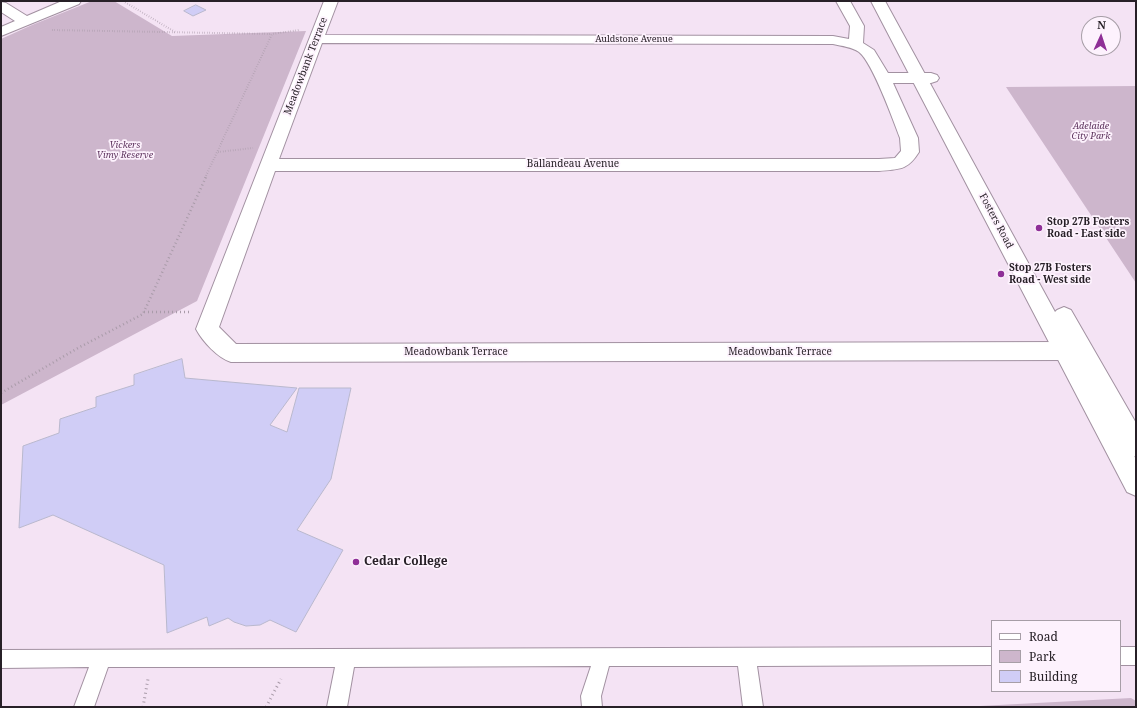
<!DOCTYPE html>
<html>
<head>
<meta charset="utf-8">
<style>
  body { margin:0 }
  #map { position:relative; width:1137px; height:708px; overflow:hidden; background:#f4e3f4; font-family:"Noto Serif",serif }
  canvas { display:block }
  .frame { position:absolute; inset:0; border:2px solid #272027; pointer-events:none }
  .legend { position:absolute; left:991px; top:620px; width:130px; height:72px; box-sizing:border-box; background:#fdf2fd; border:1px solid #a79ea7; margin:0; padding:5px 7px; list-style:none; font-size:12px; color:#272027 }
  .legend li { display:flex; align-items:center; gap:8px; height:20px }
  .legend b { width:20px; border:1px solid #a79ea7 }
  .north { position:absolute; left:1081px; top:16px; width:40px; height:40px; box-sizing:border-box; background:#fdf2fd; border:1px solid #a79ea7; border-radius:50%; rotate:3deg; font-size:11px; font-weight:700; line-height:16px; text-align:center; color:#272027 }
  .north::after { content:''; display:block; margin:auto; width:14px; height:18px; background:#8f2f97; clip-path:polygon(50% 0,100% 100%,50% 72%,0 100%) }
</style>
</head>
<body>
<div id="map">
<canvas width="1137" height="708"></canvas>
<div class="frame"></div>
<ul class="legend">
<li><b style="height:5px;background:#fff"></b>Road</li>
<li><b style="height:11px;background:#cdb6cc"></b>Park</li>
<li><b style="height:11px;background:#d0cdf6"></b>Building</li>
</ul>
<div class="north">N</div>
</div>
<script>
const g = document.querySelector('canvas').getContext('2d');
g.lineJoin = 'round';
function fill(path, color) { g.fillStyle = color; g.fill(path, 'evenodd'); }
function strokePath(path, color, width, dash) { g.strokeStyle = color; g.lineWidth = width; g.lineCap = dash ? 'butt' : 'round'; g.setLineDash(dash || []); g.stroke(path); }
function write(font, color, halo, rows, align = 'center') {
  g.font = font + ' "Noto Serif",serif'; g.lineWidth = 3.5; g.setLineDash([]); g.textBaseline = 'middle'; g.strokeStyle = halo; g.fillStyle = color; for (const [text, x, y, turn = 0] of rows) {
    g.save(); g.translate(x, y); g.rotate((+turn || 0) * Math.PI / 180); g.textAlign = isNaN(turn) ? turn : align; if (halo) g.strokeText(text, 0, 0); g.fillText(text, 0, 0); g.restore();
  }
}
fill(new Path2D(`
  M92,1h22l58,35 134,-5 -109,270 -196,104v-366l31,-14z
  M1136,86v197l-130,-196z
  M1131,698l5,3v6h-175z`), '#cdb6cc');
const building = new Path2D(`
  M196,5l10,5 -13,6 -9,-5z
  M182,359l3,19 112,10 -27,37 17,7 12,-44h52l-20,91 -34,51 46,20 -47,82 -26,-12 -10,5 -14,1 -12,-4 -6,-4 -19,8 -2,-9 -40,16 -3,-68 -111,-50 -34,13 4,-82 36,-13 1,-14 36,-12v-10l38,-12v-10z`);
fill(building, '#d0cdf6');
strokePath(building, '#b9b8cd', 1);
const service = new Path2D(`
  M992,647v18l-235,1 6,41h-20l-5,-41h-129l-8,30 1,11h-20l-1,-11 10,-30 -237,1 -7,40h-20l8,-40h-227l-14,40h-20l15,-40 -88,1v-18z
  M1120,647h16v18h-16z`);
const minor = new Path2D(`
  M62,1h19l-2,3 -78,32v-9l14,-6 -14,-9v-10l5,1 21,13z
  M324,1h14l-13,34 508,1 16,3 1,-13 -14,-25h14l14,25 -1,17 11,7 14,23h43l6,2 2,3 -2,3 -6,2h-38l25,55 1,14c-12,19 -20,17 -40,19h-604l-56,156 17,17 830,-2 8,3 3,6 -3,6 -8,3 -835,2c-13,-4 -28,-20 -35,-33zM322,43l511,1c9,2 19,3 26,8 14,11 34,68 41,86l1,13 -6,7 -16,1h-600z`);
const secondary = new Path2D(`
  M871,1h14l170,311 2,-2 7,-3 7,3 65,113v34l-2,-1 2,3v37l-9,-4z`);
strokePath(service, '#a291a1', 2);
strokePath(minor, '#a291a1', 2);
strokePath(secondary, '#a291a1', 2);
strokePath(new Path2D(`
  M123,1l52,31
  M52,30l220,4
  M218,152l35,-4
  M205,178l67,-144 27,-4`), '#a99ba9', 2, [0.5, 2]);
strokePath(new Path2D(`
  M144,312h45
  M1,393l77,-45 65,-34 63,-137`), '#a99ba9', 2.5, [1, 3]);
strokePath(new Path2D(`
  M143,707l5,-28
  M266,707l15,-28`), '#a99ba9', 3, [1, 3.5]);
fill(service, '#fff');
fill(minor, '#fff');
fill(secondary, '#fff');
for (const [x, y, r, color] of [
  [1039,228,4,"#8f2f97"],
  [1001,274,4,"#8f2f97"],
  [356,562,4,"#8f2f97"]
]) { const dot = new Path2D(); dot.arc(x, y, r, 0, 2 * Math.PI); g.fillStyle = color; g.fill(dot); strokePath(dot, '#fdf2fd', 1.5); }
write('9px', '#272027', '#fdf2fd', [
  ["Auldstone Avenue",634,39]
]);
write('italic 9px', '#5e345e', '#fdf2fd', [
  ["Adelaide",1091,126],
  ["City Park",1091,136],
  ["Vickers",125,145],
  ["Vimy Reserve",125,155]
]);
write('10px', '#272027', '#fdf2fd', [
  ["Meadowbank Terrace",306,66,-69],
  ["Ballandeau Avenue",573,164],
  ["Fosters Road",996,221,62],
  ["Meadowbank Terrace",456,352],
  ["Meadowbank Terrace",780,352]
]);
write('bold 10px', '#272027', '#fdf2fd', [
  ["Stop 27B Fosters",1047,222],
  ["Road - East side",1047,234],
  ["Stop 27B Fosters",1009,268],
  ["Road - West side",1009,280]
], 'left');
write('bold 12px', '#272027', '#fdf2fd', [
  ["Cedar College",364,562]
], 'left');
</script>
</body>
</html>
